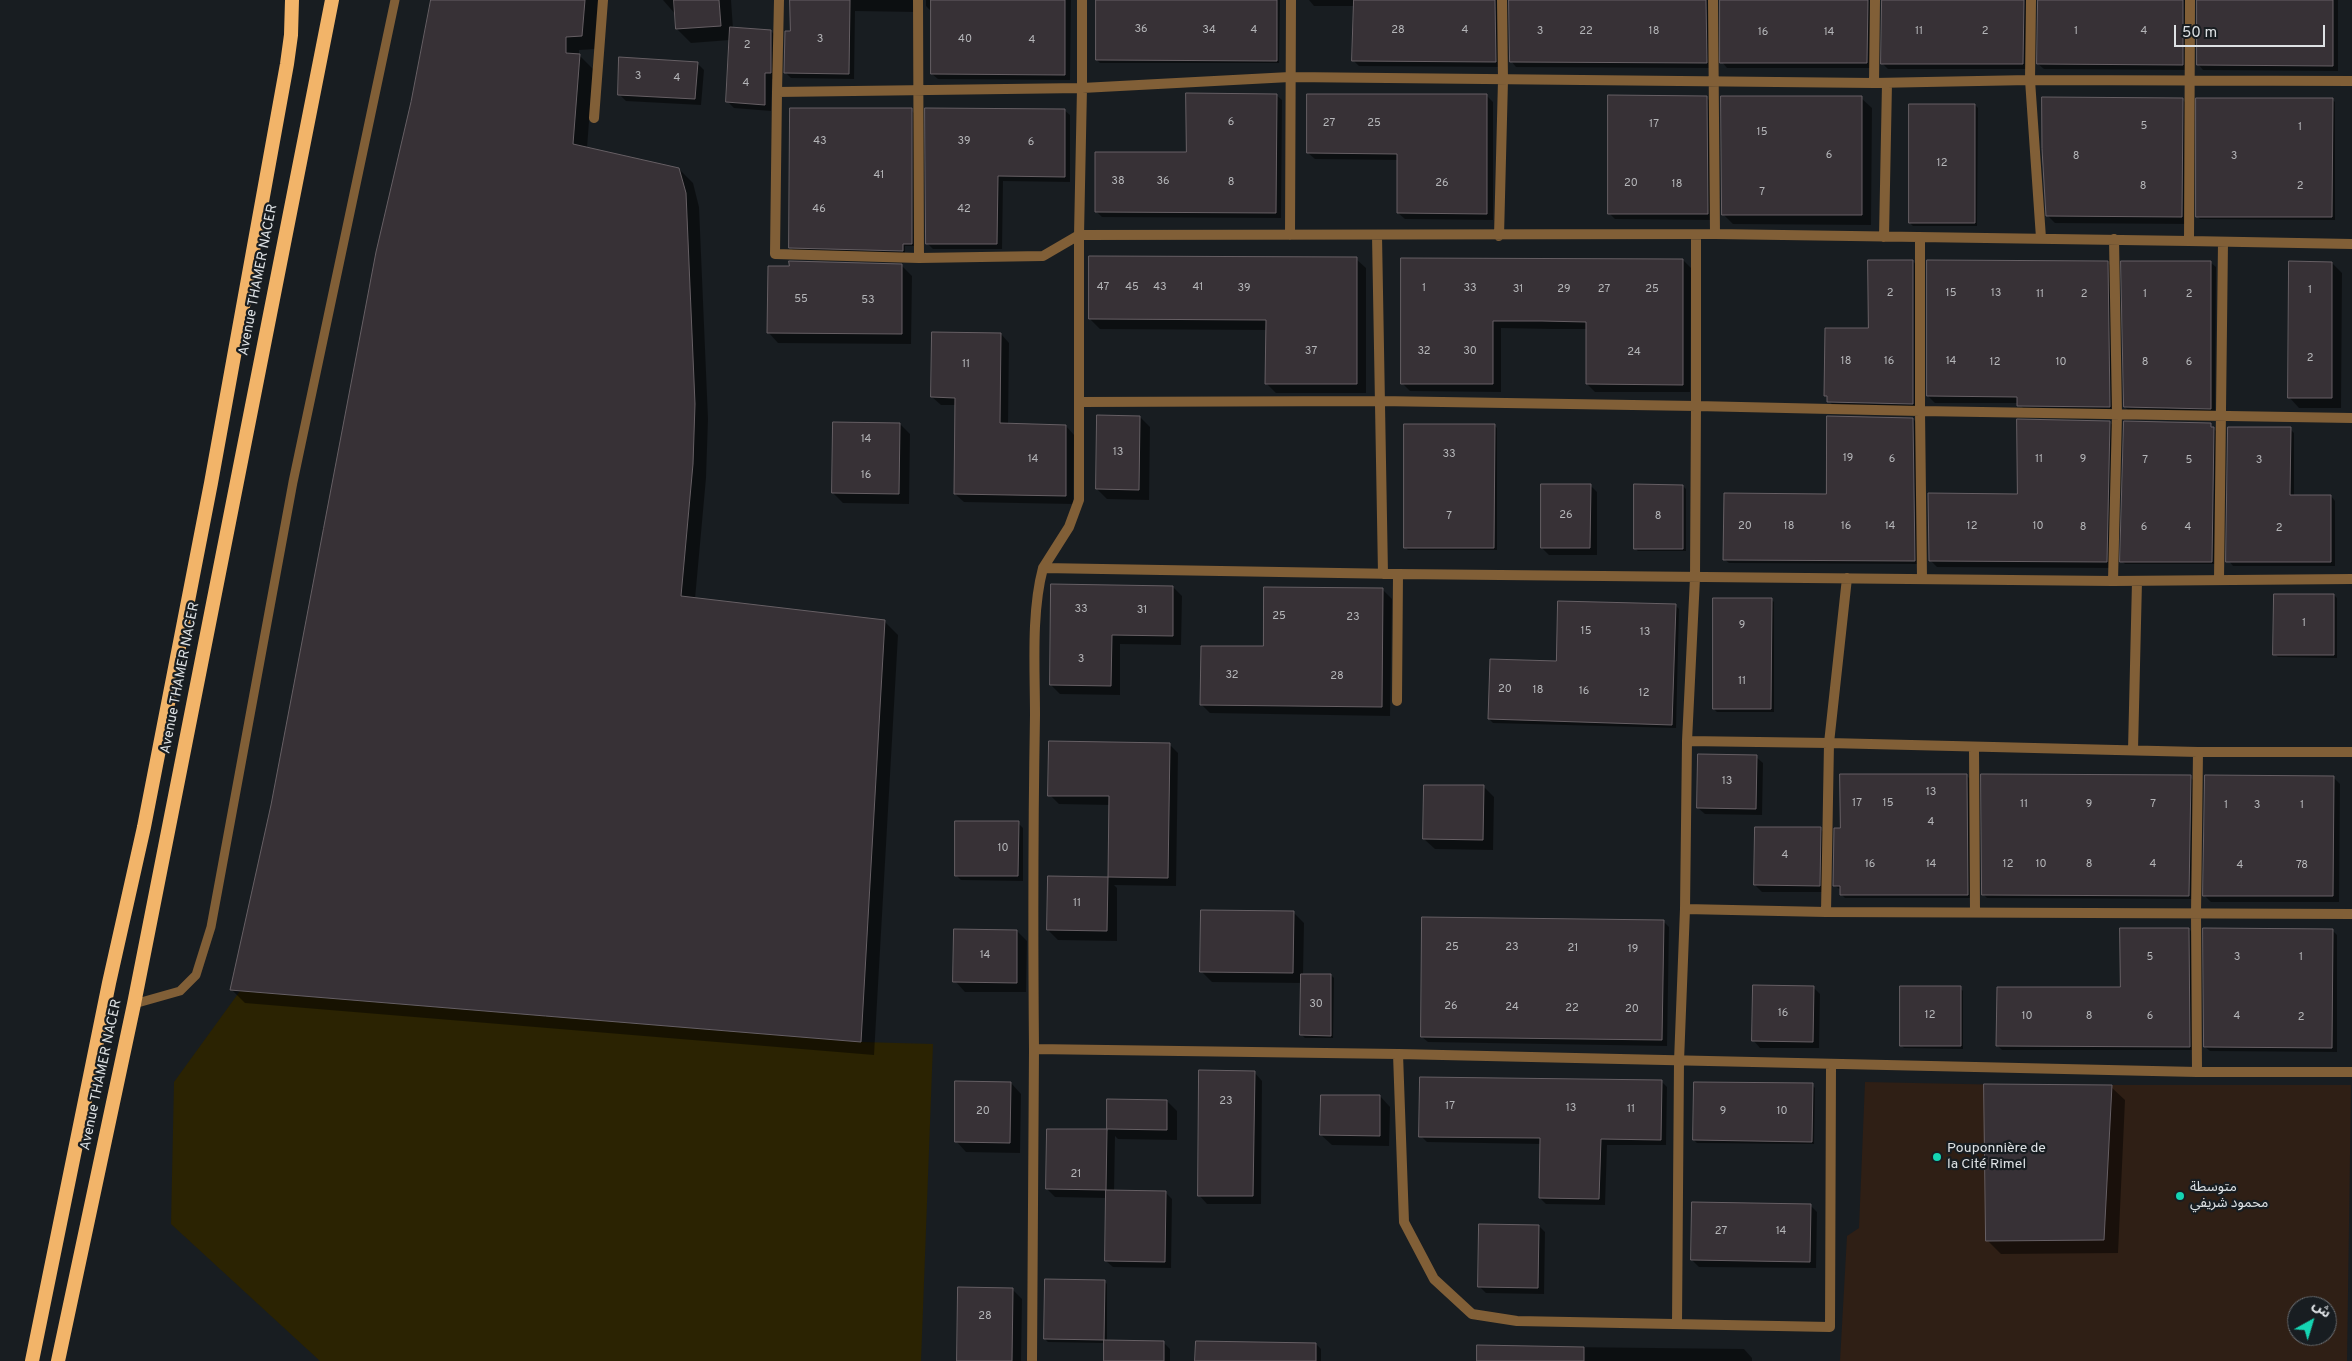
<!DOCTYPE html>
<html>
<head>
<meta charset="utf-8">
<style>
  body { margin:0 }
  #map { position:relative; width:2352px; height:1361px; overflow:hidden; background:#181d21; font-family:Overpass,"Noto Sans Arabic",sans-serif }
  canvas { display:block }
  .north { position:absolute; left:2287px; top:1296px; width:50px; height:50px; box-sizing:border-box; background:#181d21; border:1px solid #676b6f; border-radius:50%; rotate:39deg; font-size:14px; font-weight:700; line-height:20px; text-align:center; color:#dde1e4 }
  .north::after { content:''; display:block; margin:auto; width:18px; height:22px; background:#15d5b3; clip-path:polygon(50% 0,100% 100%,50% 72%,0 100%) }
  .scale { position:absolute; left:2174px; top:25px; width:151px; height:22px; box-sizing:border-box; border:2px solid #dde1e4; border-top:0; padding-left:6px; font-size:15px; line-height:18px; white-space:nowrap; color:#dde1e4; -webkit-text-stroke:4px #181d21; paint-order:stroke }
</style>
</head>
<body>
<div id="map">
<canvas width="2352" height="1361"></canvas>
<div class="north">ش</div>
<div class="scale">50 m</div>
</div>
<script>
const g = document.querySelector('canvas').getContext('2d');
g.lineJoin = 'round';
function fill(path, color) { g.fillStyle = color; g.fill(path, 'evenodd'); }
function strokePath(path, color, width, dash) { g.strokeStyle = color; g.lineWidth = width; g.lineCap = dash ? 'butt' : 'round'; g.setLineDash(dash || []); g.stroke(path); }
function write(font, color, halo, rows, align = 'center') {
  g.font = font + ' Overpass,"Noto Sans Arabic",sans-serif'; g.lineWidth = 4.5; g.setLineDash([]); g.textBaseline = 'middle'; g.strokeStyle = halo; g.fillStyle = color; for (const [text, x, y, turn = 0] of rows) {
    g.save(); g.translate(x, y); g.rotate((+turn || 0) * Math.PI / 180); g.textAlign = isNaN(turn) ? turn : align; if (halo) g.strokeText(text, 0, 0); g.fillText(text, 0, 0); g.restore();
  }
}
fill(new Path2D(`
  M1865,1082l149,3h337l-4,276h-507l7,-125 12,-8zM2297,1306h30v30h-30z`), '#2f1f15');
fill(new Path2D(`
  M240,991l621,51 72,2 -12,317h-601l-149,-137 3,-142z`), '#2b2302');
fill(new Path2D(`
  M433,0h166l-4,49 -16,1v5l14,14 -6,79 92,21 14,14 6,24 9,212 -2,59 -11,121 189,22 14,14 -24,420 -629,-52 -14,-14 42,-184z
  M663,0h68l2,29 38,2 7,7 -1,41h-5l-1,32 -37,-3 -6,-6 2,-62 -39,3 -14,-14 -1,-14z
  M792,0h128l-4,12 -61,-1 -1,68 -63,-1 -5,-5 6,-41z
  M926,0h145l-1,80 -132,-1 -6,-5v-62l-6,-6z
  M1097,0h183l-1,63h-179l-3,-3z
  M1309,0h194l-2,67 -142,-1 -5,-5 1,-55h-41z
  M1510,0h204l-2,68 -196,-1 -5,-6z
  M1721,0h156l-5,68h-145l-5,-6z
  M1883,0h150l-5,69h-140l-6,-6z
  M2039,0h152l-3,70 -144,-1 -6,-5z
  M2198,0h140v71l-135,-1 -5,-6z
  M697,63l7,7 -3,35 -75,-4 -7,-7z
  M1276,95l6,5 -1,118 -179,-1 -6,-6z
  M1487,96l6,6v118l-88,-1 -7,-6v-53l-83,-1 -7,-6z
  M1706,97l6,6 1,117 -98,-1 -6,-6z
  M1861,98l11,10 -1,117 -138,-1 -10,-10z
  M2182,99l8,8 -1,117 -134,-1 -7,-7z
  M2332,99l3,3v118l-135,-1 -3,-3z
  M1975,105l3,3 -1,118h-64l-3,-3z
  M911,110l3,3 1,133h-10v7l-112,-3 -3,-3z
  M1064,110l6,5v67l-67,-1 -1,68h-69l-6,-6z
  M1356,259l10,9v125h-90l-10,-10 1,-53 -167,-1 -10,-10z
  M1403,259l280,1 8,8 -1,124h-95l-8,-8v-55h-36l-50,-1v64l-91,-1 -8,-8z
  M1913,261l5,6v142l-84,-2 -9,-12z
  M2107,262l7,7 3,145 -91,-2 -7,-9h-84l-7,-7z
  M2211,263l5,4 -1,146 -85,-1 -5,-5z
  M2332,263l10,10 -1,135h-42l-10,-11z
  M902,266l10,10 -1,68 -133,-1 -10,-11z
  M1001,334l8,9 -1,82 58,1 8,9 -1,69 -109,-2 -9,-8 2,-89h-16l-9,-8z
  M1140,417l10,10 -1,73 -42,-1 -10,-10z
  M1913,419l4,4 2,141 -190,-1 -5,-4 104,-64z
  M2109,422l8,7 -4,139 -176,-1 -7,-7 88,-65z
  M900,424l10,10 -1,70 -66,-1 -10,-10z
  M2210,424l6,7 -1,133h-90l-3,-3z
  M1494,425l3,3v122h-89l-3,-3z
  M2290,429l4,4v63h37l4,5v65h-102l-4,-5z
  M1590,485l7,7v63h-48l-7,-7z
  M1683,486l3,3v62h-48l-3,-3z
  M1052,585l121,2 9,9 -1,49 -61,-1v51l-60,-1 -9,-9z
  M1383,590l9,9 -2,117 -180,-3 -9,-9 63,-56z
  M2334,595l3,3v60l-59,-1 -3,-3z
  M1771,599l3,3v110h-57l-3,-3z
  M1675,605l4,4 -3,119 -183,-5 -4,-4 68,-57z
  M1169,744l9,9 -2,133 -62,-1 3,3v53l-59,-1 -10,-10 1,-53 60,1 1,-73 -51,-1 -9,-9z
  M1756,757l7,6 -1,52 -57,-1 -7,-6z
  M1967,776l4,4v118h-126l-4,-4v-4l-6,-4 6,-57z
  M2190,777l4,4 -1,118 -206,-1 -4,-4z
  M2333,777l7,7 -1,118h-128l-7,-7z
  M1484,787l10,10 -1,53 -58,-1 -11,-10z
  M1018,823l5,5v53l-62,-1 -5,-5z
  M1820,829l7,6 -1,57h-64l-7,-7z
  M1294,913l10,10 -1,52h28l3,3 -1,60h-28l-3,-3v-52l-90,-1 -10,-10z
  M1663,921l6,6 -2,119 -239,-4 -6,-5z
  M2189,929l4,4v117h-191l-4,-4 123,-57z
  M2332,930l5,5v117l-127,-1 -5,-4z
  M1017,931l10,10 -1,51h-61l-10,-11z
  M1813,987l7,7 -1,54h-59l-6,-7z
  M1960,988l3,3v58l-59,-1 -3,-3z
  M1254,1072l8,9 -1,123h-54l-8,-9z
  M1661,1081l6,6 -1,58h-59l-2,60 -59,-1 -6,-6 1,-54 -114,-2 -6,-6z
  M1011,1083l10,11 -1,59 -54,-1 -10,-11z
  M1812,1085l3,3 -1,56 -117,-1 -3,-3z
  M2111,1087l14,13 -7,153 -117,1 -14,-14z
  M1380,1096l10,11 -1,39 -57,-1 -11,-10z
  M1108,1100l59,1 10,10v29l-59,-1 -3,-3 -1,56h51l7,7 -1,69 -58,-1 -7,-6 1,-63 -52,-1 -8,-8 1,-59 60,1z
  M1810,1205l7,7 -1,56 -117,-1 -7,-7z
  M1539,1226l6,6 -1,62 -58,-1 -7,-7z
  M1104,1281l3,3v58h56l7,7v12h-65v-18l-57,-1 -3,-3z
  M1012,1289l10,10 -1,62h-63z
  M1316,1344l5,5v12h-124z
  M1478,1346l266,3 8,9v3h-274z`), '#0007');
const building = new Path2D(`
  M431,0h154l-3,36 -16,1v16l14,1 -7,90 106,24 7,25 9,211 -2,60 -12,132 204,24 -24,422 -631,-52 41,-185 105,-553 35,-150z
  M674,0h45l2,26 -45,3z
  M790,0h60l-1,74 -65,-1 1,-42h5z
  M931,0h134v75l-134,-1z
  M1096,0h181v61l-181,-1z
  M1354,0h141l1,62 -144,-1z
  M1509,0h197l1,63 -197,-1z
  M1720,0h148l-1,63h-147z
  M1882,0h142l-1,64h-142z
  M2038,0h145v65l-146,-1z
  M2197,0h136v66l-136,-1z
  M730,27l41,3v43h-6v32l-39,-3z
  M619,57l79,5 -3,37 -77,-4z
  M1186,93l91,1 -1,119 -181,-1v-60h91z
  M1307,94h180v120l-90,-1v-59l-90,-1z
  M1608,95l99,1 1,118h-100z
  M1721,96h141v119h-140z
  M2042,97l141,1 -1,119 -136,-1 -4,-67z
  M2196,98h137l-1,119h-136z
  M1909,104h66v119h-66z
  M790,108h122v136h-9v7l-114,-3z
  M925,108l140,1v68l-67,-1 -1,68h-71z
  M1089,256l268,1v127h-92l1,-64 -177,-1z
  M1401,258l282,1v126l-97,-1v-62l-44,-1h-49v63h-92z
  M1868,260h45v144l-86,-2v-6h-3l1,-68h43z
  M1927,260l181,1 2,146 -93,-1v-9l-90,-1z
  M789,261l113,3v70l-135,-1 1,-67h21z
  M2121,261h90v148l-87,-2z
  M2289,261l43,1v136h-44z
  M932,332l69,1 -1,90 66,2v71l-112,-2 1,-96 -24,-1z
  M1097,415l43,1 -1,74 -43,-1z
  M1827,416l86,2 2,143 -192,-1 1,-67 102,1z
  M2017,419l93,2 -3,141 -178,-1 -1,-68 89,1z
  M2124,421l87,2v4h3l-2,135h-92z
  M833,422l67,1 -1,71 -67,-1z
  M1404,424h91l-1,124h-90z
  M2228,427h63l-1,68h41v67h-105z
  M1541,484h50l-1,64h-49z
  M1634,484l49,1v64h-49z
  M1051,584l122,2v50l-61,-1 -1,51 -61,-1z
  M1264,587l119,1 -1,119 -182,-2 1,-59h62z
  M2274,594h60v61h-61z
  M1713,598h59l-1,111h-58z
  M1558,601l118,3 -4,121 -184,-6 2,-60 66,2z
  M1049,741l121,2 -2,135 -60,-1 1,-81h-61z
  M1698,754l59,1 -1,54 -59,-1z
  M1840,774h127l1,121h-128v-9h-7l1,-58h6z
  M1981,774l210,1 -2,121 -207,-1z
  M2205,775l129,1 -1,120h-130z
  M1424,785h60l-1,55 -60,-1z
  M955,821h64l-1,55h-63z
  M1755,827h66l-1,59 -66,-1z
  M1048,876l60,1 -1,54 -60,-1z
  M1201,910l93,1 -1,62 -93,-1z
  M1422,917l242,3 -2,120 -241,-3z
  M2120,928h69l1,119 -194,-1 1,-59h123z
  M2203,928l130,1 -1,119 -128,-1z
  M954,929l63,1v53l-64,-1z
  M1301,974h30v62l-31,-1z
  M1753,985l61,1 -1,56 -61,-1z
  M1900,986h61v60h-61z
  M1199,1070l56,1 -2,125h-55z
  M1420,1077l242,3 -1,60 -60,-1 -2,60 -60,-1 1,-60 -121,-1z
  M955,1081l56,1 -1,61 -55,-1z
  M1694,1082l119,1 -1,59 -119,-2z
  M1984,1084l128,1 -8,155 -118,1z
  M1321,1095h59v41l-60,-1z
  M1107,1099l60,1v30l-60,-1z
  M1047,1129h60l-1,61 -60,-1z
  M1106,1190l60,1 -1,71 -60,-1z
  M1692,1202l119,2 -1,58 -119,-2z
  M1479,1224l60,1 -1,63 -60,-1z
  M1045,1279l60,1 -1,60 -60,-1z
  M958,1287l55,1 -1,73h-55z
  M1104,1340l60,1v20h-60z
  M1196,1341l120,2v18h-121z
  M1477,1345l107,2v14h-107z`);
fill(building, '#373136');
strokePath(building, '#665f64', 1);
strokePath(new Path2D(`
  M134,1004l46,-13 16,-16 15,-48 82,-445 102,-482`), '#815f37', 9);
strokePath(new Path2D(`
  M779,0l-2,92 305,-4 -3,147 636,-1 474,7
  M918,0l1,258
  M1082,0v88l208,-11 584,6 156,-3 322,1
  M1713,0l2,234
  M2031,0l-1,80 11,158
  M2190,0l-1,241 163,3
  M1874,83l1,-83
  M777,92l-2,162 144,4 124,-2 36,-21v265l-10,27 -26,41
  M594,118l9,-118
  M1290,235l1,-235
  M1377,235l6,339
  M1499,236l4,-156 -1,-80
  M1884,237l3,-154
  M1080,402l299,-1 317,5v-171
  M1922,579l-2,-168 432,7
  M2219,579l4,-337
  M2352,579l-239,2 -715,-7 -355,-6c-12,45 -8,101 -8,147 -2,112 -2,222 -1,334l364,5 799,18h155
  M2113,581l4,-167 -3,-175
  M1397,701l1,-127
  M1687,741l142,2 18,-165
  M1974,748l1,164
  M2133,750l4,-169
  M2352,752h-154l-369,-9 -3,169 526,2
  M1685,909l141,3
  M1398,1054l6,168 30,57 38,35 45,7 313,6 1,-261
  M2197,1072l-1,-159 2,-161
  M1677,1324l2,-263 6,-152 2,-168 8,-163 1,-172 224,5v-173
  M1032,1361l2,-312`), '#815f37', 10);
strokePath(new Path2D(`
  M32,1361l77,-378 35,-156 67,-344 76,-419 4,-29 1,-35
  M58,1361l76,-357 198,-1004`), '#f2b469', 14);
for (const [x, y, r, color] of [
  [1937,1157,5,"#15d5b3"],
  [2180,1196,5,"#15d5b3"]
]) { const dot = new Path2D(); dot.arc(x, y, r, 0, 2 * Math.PI); g.fillStyle = color; g.fill(dot); strokePath(dot, '#181d21', 2); }
write('11px', '#b4b5b8', null, [
  ["36",1141,30],
  ["34",1209,31],
  ["4",1254,31],
  ["28",1398,31],
  ["4",1465,31],
  ["3",1540,32],
  ["22",1586,32],
  ["18",1654,32],
  ["11",1919,32],
  ["2",1985,32],
  ["1",2076,32],
  ["4",2144,32],
  ["16",1763,33],
  ["14",1829,33],
  ["3",820,40],
  ["40",965,40],
  ["4",1032,41],
  ["2",747,46],
  ["3",638,77],
  ["4",677,79],
  ["4",746,84],
  ["6",1231,123],
  ["27",1329,124],
  ["25",1374,124],
  ["17",1654,125],
  ["5",2144,127],
  ["1",2300,128],
  ["15",1762,133],
  ["43",820,142],
  ["39",964,142],
  ["6",1031,143],
  ["6",1829,156],
  ["8",2076,157],
  ["3",2234,157],
  ["12",1942,164],
  ["41",879,176],
  ["38",1118,182],
  ["36",1163,182],
  ["8",1231,183],
  ["26",1442,184],
  ["20",1631,184],
  ["18",1677,185],
  ["8",2143,187],
  ["2",2300,187],
  ["7",1762,193],
  ["46",819,210],
  ["42",964,210],
  ["47",1103,288],
  ["45",1132,288],
  ["43",1160,288],
  ["41",1198,288],
  ["39",1244,289],
  ["1",1424,289],
  ["33",1470,289],
  ["31",1518,290],
  ["29",1564,290],
  ["27",1604,290],
  ["25",1652,290],
  ["1",2310,291],
  ["2",1890,294],
  ["15",1951,294],
  ["13",1996,294],
  ["11",2040,295],
  ["2",2084,295],
  ["1",2145,295],
  ["2",2189,295],
  ["55",801,300],
  ["53",868,301],
  ["37",1311,352],
  ["32",1424,352],
  ["30",1470,352],
  ["24",1634,353],
  ["2",2310,359],
  ["18",1846,362],
  ["16",1889,362],
  ["14",1951,362],
  ["12",1995,363],
  ["10",2061,363],
  ["8",2145,363],
  ["6",2189,363],
  ["11",966,365],
  ["14",866,440],
  ["13",1118,453],
  ["33",1449,455],
  ["19",1848,459],
  ["14",1033,460],
  ["6",1892,460],
  ["11",2039,460],
  ["9",2083,460],
  ["7",2145,461],
  ["5",2189,461],
  ["3",2259,461],
  ["16",866,476],
  ["26",1566,516],
  ["7",1449,517],
  ["8",1658,517],
  ["20",1745,527],
  ["18",1789,527],
  ["16",1846,527],
  ["14",1890,527],
  ["12",1972,527],
  ["10",2038,527],
  ["8",2083,528],
  ["6",2144,528],
  ["4",2188,528],
  ["2",2279,529],
  ["33",1081,610],
  ["31",1142,611],
  ["25",1279,617],
  ["23",1353,618],
  ["1",2304,624],
  ["9",1742,626],
  ["15",1586,632],
  ["13",1645,633],
  ["3",1081,660],
  ["32",1232,676],
  ["28",1337,677],
  ["11",1742,682],
  ["20",1505,690],
  ["18",1538,691],
  ["16",1584,692],
  ["12",1644,694],
  ["13",1727,782],
  ["13",1931,793],
  ["17",1857,804],
  ["15",1888,804],
  ["11",2024,805],
  ["9",2089,805],
  ["7",2153,805],
  ["1",2226,806],
  ["3",2257,806],
  ["1",2302,806],
  ["4",1931,823],
  ["10",1003,849],
  ["4",1785,856],
  ["16",1870,865],
  ["14",1931,865],
  ["12",2008,865],
  ["10",2041,865],
  ["8",2089,865],
  ["4",2153,865],
  ["4",2240,866],
  ["78",2302,866],
  ["11",1077,904],
  ["25",1452,948],
  ["23",1512,948],
  ["21",1573,949],
  ["19",1633,950],
  ["14",985,956],
  ["5",2150,958],
  ["3",2237,958],
  ["1",2301,958],
  ["30",1316,1005],
  ["26",1451,1007],
  ["24",1512,1008],
  ["22",1572,1009],
  ["20",1632,1010],
  ["16",1783,1014],
  ["12",1930,1016],
  ["10",2027,1017],
  ["8",2089,1017],
  ["6",2150,1017],
  ["4",2237,1017],
  ["2",2301,1018],
  ["23",1226,1102],
  ["17",1450,1107],
  ["13",1571,1109],
  ["11",1631,1110],
  ["20",983,1112],
  ["9",1723,1112],
  ["10",1782,1112],
  ["21",1076,1175],
  ["27",1721,1232],
  ["14",1781,1232],
  ["28",985,1317]
]);
write('14px', '#dde1e4', '#181d21', [
  ["Avenue THAMER NACER",259,280,-79],
  ["Avenue THAMER NACER",181,678,-79],
  ["Avenue THAMER NACER",102,1075,-78]
]);
write('14px', '#dde1e4', '#181d21', [
  ["Pouponnière de",1947,1149],
  ["la Cité Rimel",1947,1165],
  ["متوسطة",2190,1188],
  ["محمود شريفي",2190,1204]
], 'left');
</script>
</body>
</html>
